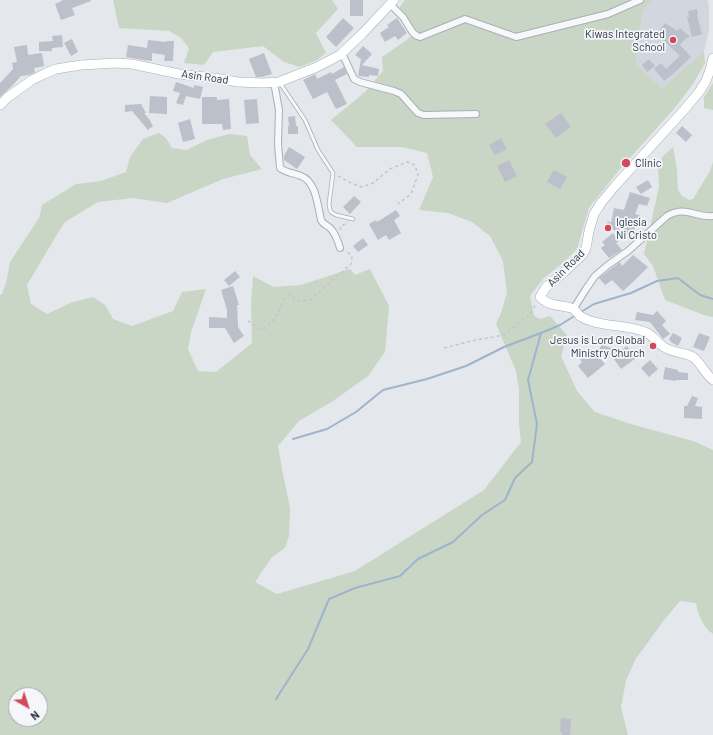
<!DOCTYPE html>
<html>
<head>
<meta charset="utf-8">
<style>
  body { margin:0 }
  #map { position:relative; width:713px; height:735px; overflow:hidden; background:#e4e7ec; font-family:Barlow,sans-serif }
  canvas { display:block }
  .north { position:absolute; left:8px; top:687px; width:40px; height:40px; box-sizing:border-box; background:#f4f6f9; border:1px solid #a4a8b1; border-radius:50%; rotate:141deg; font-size:11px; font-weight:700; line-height:16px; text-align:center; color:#2b3445 }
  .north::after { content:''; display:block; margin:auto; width:14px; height:18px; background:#d1495b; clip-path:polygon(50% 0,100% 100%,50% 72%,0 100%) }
</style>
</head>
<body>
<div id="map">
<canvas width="713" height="735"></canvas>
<div class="north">N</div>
</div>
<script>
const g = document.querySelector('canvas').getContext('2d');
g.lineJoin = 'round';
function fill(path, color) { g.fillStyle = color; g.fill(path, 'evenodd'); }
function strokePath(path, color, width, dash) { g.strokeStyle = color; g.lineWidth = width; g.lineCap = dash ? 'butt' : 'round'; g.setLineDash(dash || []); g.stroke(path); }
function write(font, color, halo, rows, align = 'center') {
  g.font = font + ' Barlow,sans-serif'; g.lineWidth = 3.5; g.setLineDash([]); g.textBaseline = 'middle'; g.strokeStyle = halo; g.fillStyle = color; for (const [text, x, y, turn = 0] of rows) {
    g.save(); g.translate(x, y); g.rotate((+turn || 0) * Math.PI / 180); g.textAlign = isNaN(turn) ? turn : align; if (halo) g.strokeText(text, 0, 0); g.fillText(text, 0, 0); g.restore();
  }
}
fill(new Path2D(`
  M652,0h56l1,8v22l-5,21 -42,39 -26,-26 7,-53z`), '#d2d6de');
fill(new Path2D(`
  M113,0h219l6,9 -22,24 10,20 -9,7 -17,7 -16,-5 -21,-16 -50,6 -9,13 -20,-2 5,-15 -8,-10 -12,-7 -50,-3z
  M405,0h247l-9,11 -7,53 26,25 42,-38 1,12 -12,21 -19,25 -55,61 -30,38 -12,41 -12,12 -22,18 -13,17 4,20 6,3 10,-3 17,19 -2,8 -4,13 16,35 18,21 39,13 59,16 20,9v184c-10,-7 -15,-19 -17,-31l-16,-2 -16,19 -29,40 -9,21 -5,26 7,28h-628v-440l2,-1 4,-11 4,-21 29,-44 3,-13 34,-21 25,-3 25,-9 4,-15 13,-18 16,-6 7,5 6,10 14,2 21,-10 22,-6 18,2 3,19 12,14 -39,10 -56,24 -34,-5 -35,4 -33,20 -9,14 -29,49 4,19 16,10 23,-11 23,-6 12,8 8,14 19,7 41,-15 9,-19 24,-3 -15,43 -3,17 10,22 18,1 36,-29 -1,-39 2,-28 21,11 27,-2 49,-16 5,6 15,-6 19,37 -4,46 -17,24 -35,25 -34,20 -21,25 4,23 8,39 -1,28 -4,12 -13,9 -17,25 22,12 78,-23 129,-81 37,-48 -2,-18v-35l-3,-18 -20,-47 5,-11 6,-21 -4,-31 -13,-25 -18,-14 -24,-9 -29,-3 14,-33 -6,-24 -25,-6h-45l-26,-27 34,-28 18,-21 -1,-14 33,-23 -19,-22zM16,695h24v24h-24z
  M713,83v27l-9,-2v-11z
  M673,147l4,23 1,20 4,6 7,4 4,-1 17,-28 3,-9v155l-9,-2 -39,-15 -12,-34 -9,-12 15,-67 -1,-19 5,-12z`), '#c9d6c5');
strokePath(new Path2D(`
  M581,312l13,-8 37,-11 26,-12 21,-3 22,17 13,4
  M293,439l34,-10 29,-17 27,-22 44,-11 39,-13 38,-19 37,-14
  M276,699l32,-50 21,-50 26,-11 45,-12 18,-17 35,-17 29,-27 23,-15 10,-22 17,-16 5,-38 -9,-44 13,-47 19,-8 16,-10`), '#9fb4cc', 2);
fill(new Path2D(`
  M63,0h28v1l-19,7 3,7 -14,5 -6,-16z
  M350,0h13v16h-13z
  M697,9l1,5 -1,1 5,19 -10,3 -5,-20h2l-1,-6z
  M343,18l11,10 -18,19 -10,-10z
  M397,18l10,15 -9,7 -3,-4 -10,6 -5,-9 9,-6 -2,-2z
  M665,23l12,8 3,-3 10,9 -4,1 -6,7 11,12 -18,17 -9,7 -10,-12 7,-6 5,6 14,-13 -23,-22z
  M62,35l1,12 -11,1v3h-13v-9l14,-1 -1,-5z
  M72,39l6,13 -7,4 -7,-13z
  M148,40l18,2v-1h8l-1,20h-9l1,-6 -13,-2v8l-9,-1 -17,-3 2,-12 19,3z
  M27,45l1,10 14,-2 2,13 -10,2 1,4 -6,3 -8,1 -10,11 -11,10v-14l13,-14 -1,-6 5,-1 -3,-15z
  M363,46l9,8 -10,11 17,4 -1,7 -9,-1v2l-11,-1 3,-17 -6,-4z
  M264,53l8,21 -10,3h-6l-7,-18z
  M649,59l6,7 -8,6 -5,-7z
  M344,67l3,7 -12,6 12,24 -11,5 -9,-17 -14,7 -10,-19 12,-6 2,5 14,-7 1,2z
  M176,82l18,6v-3l9,2 -3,12 -14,-3 -3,9 -7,-2 4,-10 -7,-2z
  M150,96l17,1v17l-18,-1z
  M202,97h15v3l12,-1 2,30 -8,1 -1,-6h-20z
  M257,99l2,24 -13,1 -2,-24z
  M141,104l5,9h-2l5,6 4,7 -5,4 -16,-19 -7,1v-7z
  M561,113l10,14 -15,11 -11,-14z
  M295,116l1,10h2v8h-10v-8h1l-1,-9z
  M190,119l5,20 -12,3 -5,-19z
  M682,126l10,9 -6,7 -10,-9z
  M501,138l6,11 -12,6 -6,-10z
  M289,147l16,10 -8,12 -13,-9v-4z
  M509,160l8,16 -12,6 -8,-16z
  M554,170l13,7 -7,12 -13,-7z
  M648,180l4,7 -11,7 -5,-7z
  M630,192l20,6 -3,8 -8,-2 -4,10 6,2 -4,10 -1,-1 -4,11 -27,-9 3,-6 3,2 3,-15 10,2z
  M354,196l7,6 -11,12 -7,-7z
  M396,210l4,6 -6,4 7,13 -12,7 -3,-5 -8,5 -9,-16 7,-4 1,2z
  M613,233l6,8 -3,2 6,7 -13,8 -8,-10 4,-3 -3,-3z
  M363,238l5,7 -10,7 -5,-6z
  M633,255l15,12 -12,12 -13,12 -11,-11 -7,5 -6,-7 21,-16 2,4z
  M235,271l5,6 -11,9 -5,-6z
  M233,286l6,19h-2l1,22 6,9 -10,7 -9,-15h-16v-11l18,1v-8l-6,-20z
  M657,311l9,10 -4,4 8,9 -7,5 -13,-17 -15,-2 2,-8 16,3z
  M673,333l9,5 -4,8 -7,-4 -2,-3z
  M699,333l11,4 -6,14 -11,-4z
  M602,344l17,8 8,-6 9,12 -15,11 -10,-14 -12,-5z
  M582,349l7,7 5,-4 11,12 -17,14 -10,-12 4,-4 -6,-8z
  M650,360l8,9 -9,8 -8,-9z
  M665,367l13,3v2l10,1v7h-12v1l-13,-2z
  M692,396l6,2 -3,8 7,1v12l-18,-1v-12h3z
  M561,718l10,1 -1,16h-8v-3h-2z`), '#bbc0ca');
const service = new Path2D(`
  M280,83l25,37 13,30 15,23 -4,31 1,6 1,2 5,3 17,4`);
const minor = new Path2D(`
  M390,4l13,13 10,16 4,3 3,1 45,-18 51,18 92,-23 32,-14
  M342,53l12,26 6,3 34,9 7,3 17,19 6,2 52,-1
  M274,82l5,28 -1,34 2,24c6,5 14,5 21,8 15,5 17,31 20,44 2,5 7,5 10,9 5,5 7,13 9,19
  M574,308l12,-19 9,-13 13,-11 20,-14 39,-35c19,-11 28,2 46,0`);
const secondary = new Path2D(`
  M713,58l-3,12 -4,11 -7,11 -15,18 -69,76 -14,17 -7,11 -5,17 -3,17 -3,6 -19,18 -18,15 -6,10c8,9 21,8 31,11 4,1 6,5 9,8 3,2 7,4 11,5 18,6 37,4 54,11 8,3 12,11 19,15 8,6 20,5 29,10 8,6 12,17 20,23
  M0,105l8,-8 24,-17 12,-6 12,-5 25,-4 35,-2 16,1 47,10 35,4 24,4 25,1 16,-1 38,-15 23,-12 23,-22 31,-33`);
strokePath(service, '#a9aeb7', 4.5);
strokePath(minor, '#a9aeb7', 8);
strokePath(secondary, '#a9aeb7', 10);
strokePath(new Path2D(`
  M338,176l11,6 13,5 11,-4 17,-14 17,-7 8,3 3,10 -7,19 -13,10
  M341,230l-1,-3 8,-5
  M248,321l14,9c7,-4 14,-12 17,-19 4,-9 1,-9 9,-16l11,6 11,-1 41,-36 1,-7 -6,-7
  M444,348l27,-7 33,-6 28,-23 4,-9`), '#c2c5cb', 1.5, [3, 3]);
strokePath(service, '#f7f8fa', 3);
strokePath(minor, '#f7f8fa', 6);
strokePath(secondary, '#fff', 9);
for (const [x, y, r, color] of [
  [673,40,4,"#d1495b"],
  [626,163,5,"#d1495b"],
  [608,228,4,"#d1495b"],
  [653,346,4,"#d1495b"]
]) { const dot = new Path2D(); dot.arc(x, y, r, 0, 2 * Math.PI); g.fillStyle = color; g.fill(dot); strokePath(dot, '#f4f6f9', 1.5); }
write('11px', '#2b3445', '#f4f6f9', [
  ["Kiwas Integrated",665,34],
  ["School",665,47],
  ["Clinic",635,163,"left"],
  ["Iglesia",616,222,"left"],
  ["Ni Cristo",616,235,"left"],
  ["Jesus is Lord Global",645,340],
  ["Ministry Church",645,353]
], 'right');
write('11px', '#2b3445', '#f4f6f9', [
  ["Asin Road",205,77,8],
  ["Asin Road",566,268,-45]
]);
</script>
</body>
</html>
